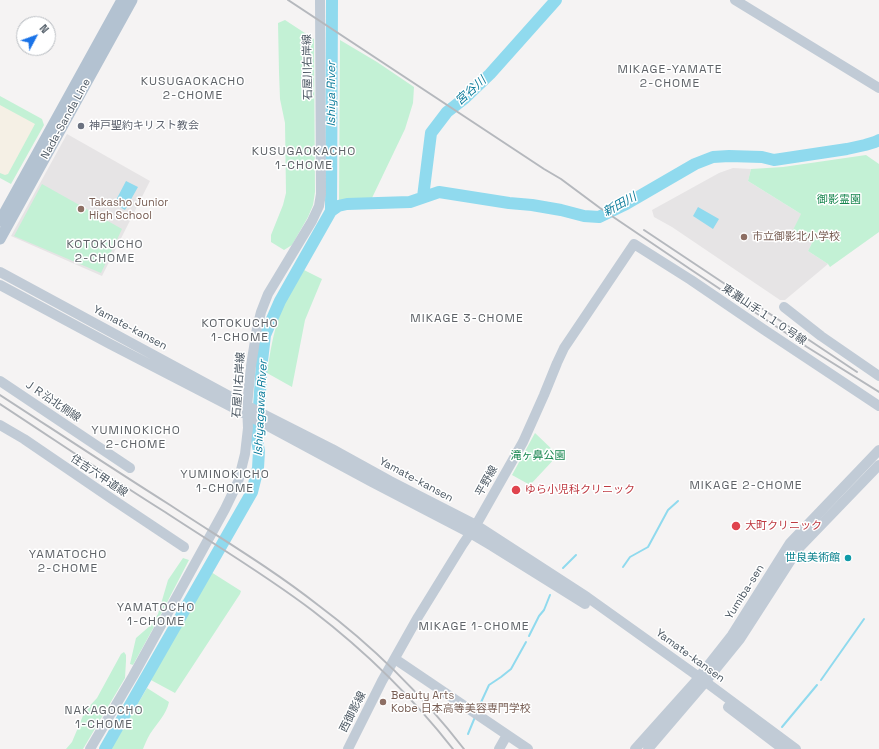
<!DOCTYPE html>
<html>
<head>
<meta charset="utf-8">
<style>
  body { margin:0 }
  #map { position:relative; width:879px; height:749px; overflow:hidden; background:#f5f3f3; font-family:"Space Grotesk",sans-serif }
  canvas { display:block }
  .north { position:absolute; left:16px; top:16px; width:40px; height:40px; box-sizing:border-box; background:#fff; border:1px solid #b7bbc0; border-radius:50%; rotate:49deg; font-size:11px; font-weight:700; line-height:16px; text-align:center; color:#4a5661 }
  .north::after { content:''; display:block; margin:auto; width:14px; height:18px; background:#1a73e8; clip-path:polygon(50% 0,100% 100%,50% 72%,0 100%) }
</style>
</head>
<body>
<div id="map">
<canvas width="879" height="749"></canvas>
<div class="north">N</div>
</div>
<script>
const g = document.querySelector('canvas').getContext('2d');
g.lineJoin = 'round';
function fill(path, color) { g.fillStyle = color; g.fill(path, 'evenodd'); }
function strokePath(path, color, width, dash) { g.strokeStyle = color; g.lineWidth = width; g.lineCap = dash ? 'butt' : 'round'; g.setLineDash(dash || []); g.stroke(path); }
function write(font, color, halo, rows, align = 'center') {
  g.font = font + ' "Space Grotesk","Noto Sans JP",sans-serif'; g.lineWidth = 3; g.setLineDash([]); g.textBaseline = 'middle'; g.strokeStyle = halo; g.fillStyle = color; for (const [text, x, y, turn = 0] of rows) {
    g.save(); g.translate(x, y); g.rotate((+turn || 0) * Math.PI / 180); g.textAlign = isNaN(turn) ? turn : align; if (halo) g.strokeText(text, 0, 0); g.fillText(text, 0, 0); g.restore();
  }
}
fill(new Path2D(`
  M67,134l83,47 -48,95 -91,-40z
  M733,168l18,1 -3,12 53,33 11,29 -4,8 20,13 -43,36h-5l-108,-73 -18,-10 -2,-7 67,-37z`), '#e6e4e5');
fill(new Path2D(`
  M285,20l29,19 1,153 -2,13 -5,12 -16,28 -8,5 -13,-8v-7l12,-30 3,-12 -1,-70 -5,-24 -1,-27 -1,-49z
  M340,40l37,22 37,25 -1,16 -8,26 -34,71 -23,1 -9,2z
  M0,96l42,23 2,6 -33,59 -11,-6z
  M866,155l13,9v68l-49,35 -2,-3 -20,-13 4,-8 -19,-13 8,-16 -53,-33 3,-12 32,-2z
  M42,184l80,45 -21,44 -87,-37z
  M304,270l18,9 -17,41 -13,67 -25,-14c3,-20 6,-40 13,-59 6,-15 16,-30 24,-44z
  M535,433l23,22 -28,30 -18,-10z
  M183,558l6,2 -28,54 -28,51 -3,-1 6,-26 15,-13 7,-11 10,-34z
  M211,572l30,19 -1,3 -65,99 -26,-14z
  M124,652l2,3v6l-1,17 -42,71h-17l6,-7 13,-31 12,-13 24,-44z
  M147,688l22,14c-3,13 -12,21 -19,32 -3,5 -5,10 -7,15h-32z`), '#c3f1d5');
fill(new Path2D(`
  M0,105l35,19 -27,50 -3,1 -5,-2z`), '#f5f0e5');
fill(new Path2D(`
  M126,181l12,6 -13,23 -11,-6z
  M698,207l21,12 -6,10 -20,-13z`), '#90daee');
strokePath(new Path2D(`
  M623,567l7,-10 18,-10 20,-37 10,-9
  M563,568l13,-13
  M529,636l10,-20 5,-6 6,-15
  M821,680l43,-61
  M477,711l12,-26 12,-8 10,-8 15,-27
  M782,727l35,-42
  M468,734l7,-17`), '#90daee', 2);
strokePath(new Path2D(`
  M423,197l8,-64 16,-21 18,-14 25,-24 66,-74
  M331,211l7,-5 9,-2 63,-2 29,-10 70,11 23,2 29,5 23,6 15,1 27,-13 69,-40 18,-7 16,-1 33,1 12,3 73,-11 18,-4 10,-3 4,-2
  M105,749l147,-257 6,-24 1,-17 -2,-10 2,-34 3,-46 3,-26 15,-34 51,-90 1,-211`), '#90daee', 12);
strokePath(new Path2D(`
  M735,0l144,88
  M0,272l255,138 77,39 58,32 86,44 111,72 112,80 97,72
  M0,285l110,59 145,75 117,63 98,51 22,13 93,58
  M784,307l37,29 58,40
  M0,381l130,87
  M0,425l24,14 88,60 72,48
  M395,659l133,90
  M728,707l55,42
  M90,749l43,-73 92,-167 13,-27 7,-28 3,-26 -1,-22 4,-40 6,-38 4,-16 7,-18 44,-73 7,-15 2,-12 -1,-194
  M348,749l34,-68 36,-64 45,-73 13,-19 47,-83 21,-47 13,-32 7,-15 70,-104 57,36 72,49 116,77
  M499,749l8,-14
  M635,749l60,-67 37,-47 58,-92 89,-93
  M648,749l53,-62 39,-48 58,-90 81,-84`), '#c1cbd6', 10);
strokePath(new Path2D(`
  M0,221l122,-221
  M0,239l132,-239`), '#b3c2d1', 11);
strokePath(new Path2D(`
  M288,0l256,169 17,10 39,29 90,61 117,78 72,45
  M644,230l213,142
  M0,395c57,37 113,74 170,110 50,33 101,63 148,100 55,41 104,90 146,144
  M0,404c55,36 109,73 165,108 50,33 101,63 148,99 52,40 100,87 140,138`), '#b5b8bd', 2);
for (const [x, y, r, color] of [
  [81,126,4,"#6b7280"],
  [81,209,4,"#8d6e63"],
  [744,237,4,"#8d6e63"],
  [516,490,5,"#e0444e"],
  [736,526,5,"#e0444e"],
  [848,558,4,"#0f9aa8"],
  [383,702,4,"#8d6e63"]
]) { const dot = new Path2D(); dot.arc(x, y, r, 0, 2 * Math.PI); g.fillStyle = color; g.fill(dot); strokePath(dot, '#fff', 1.5); }
write('11px', '#4a5661', '#fff', [
  ["石屋川右岸線",308,67,-91],
  ["Nada-Sanda Line",66,119,-61],
  ["東灘山手１１０号線",764,315,34],
  ["Yamate-kansen",130,328,28],
  ["石屋川右岸線",239,385,-86],
  ["ＪＲ沿北側線",52,401,34],
  ["住吉六甲道線",99,476,34],
  ["Yamate-kansen",416,480,28],
  ["平野線",487,481,-61],
  ["Yumiba-sen",745,592,-58],
  ["Yamate-kansen",690,656,36],
  ["西御影線",353,712,-63]
]);
write('11px', '#5b616d', '#fff', [
  ["神戸聖約キリスト教会",89,126]
], 'left');
write('11px', '#17864f', '#fff', [
  ["御影霊園",839,200],
  ["滝ヶ鼻公園",538,456]
]);
write('11px', '#785e54', '#fff', [
  ["Takasho Junior",89,203],
  ["High School",89,216],
  ["市立御影北小学校",752,237],
  ["Beauty Arts",391,696],
  ["Kobe 日本高等美容専門学校",391,709]
], 'left');
write('11px', '#be3a42', '#fff', [
  ["ゆら小児科クリニック",525,490],
  ["大町クリニック",745,526]
], 'left');
write('11px', '#0d838f', '#fff', [
  ["世良美術館",840,558]
], 'right');
g.letterSpacing = '1px';
write('12px', '#5f6368', '#fff', [
  ["MIKAGE-YAMATE",670,70],
  ["2-CHOME",670,84],
  ["KUSUGAOKACHO",193,82],
  ["2-CHOME",193,96],
  ["KUSUGAOKACHO",304,152],
  ["1-CHOME",304,166],
  ["KOTOKUCHO",105,245],
  ["2-CHOME",105,259],
  ["MIKAGE 3-CHOME",467,319],
  ["KOTOKUCHO",240,324],
  ["1-CHOME",240,338],
  ["YUMINOKICHO",136,431],
  ["2-CHOME",136,445],
  ["YUMINOKICHO",225,475],
  ["1-CHOME",225,489],
  ["MIKAGE 2-CHOME",746,486],
  ["YAMATOCHO",68,555],
  ["2-CHOME",68,569],
  ["YAMATOCHO",156,608],
  ["1-CHOME",156,622],
  ["MIKAGE 1-CHOME",474,627],
  ["NAKAGOCHO",104,711],
  ["1-CHOME",104,725]
]);
g.letterSpacing = '0px';
write('italic 12px', '#0c7c9b', '#fff', [
  ["宮谷川",471,91,-42],
  ["Ishiya River",332,94,-90],
  ["新田川",620,205,-29],
  ["Ishiyagawa River",261,408,-87]
]);
</script>
</body>
</html>
